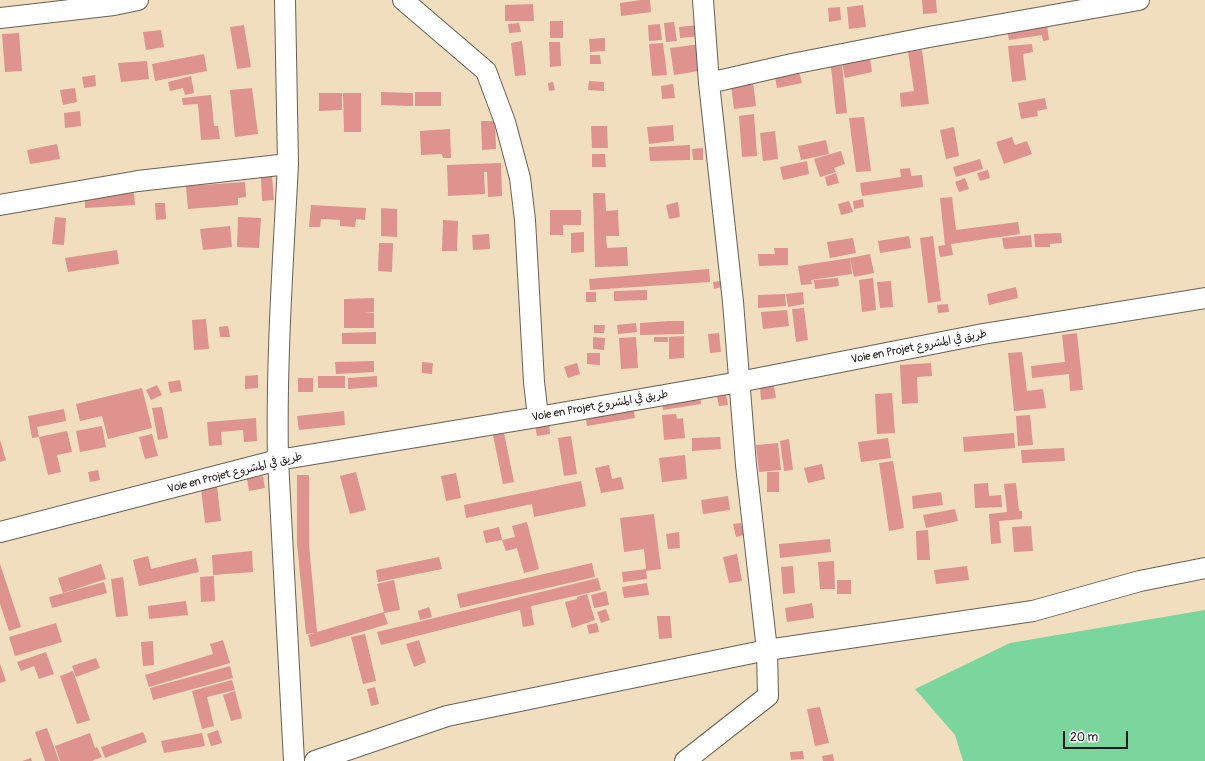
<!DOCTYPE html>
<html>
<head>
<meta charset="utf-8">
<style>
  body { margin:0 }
  #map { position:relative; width:1205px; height:761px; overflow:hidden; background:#f1debf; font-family:Pangolin,sans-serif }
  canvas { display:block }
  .scale { position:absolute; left:1063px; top:731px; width:65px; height:18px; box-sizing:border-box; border:2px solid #1c1c1c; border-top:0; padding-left:5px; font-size:12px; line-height:14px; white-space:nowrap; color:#1c1c1c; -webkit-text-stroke:3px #fff; paint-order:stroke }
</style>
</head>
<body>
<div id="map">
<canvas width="1205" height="761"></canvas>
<div class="scale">20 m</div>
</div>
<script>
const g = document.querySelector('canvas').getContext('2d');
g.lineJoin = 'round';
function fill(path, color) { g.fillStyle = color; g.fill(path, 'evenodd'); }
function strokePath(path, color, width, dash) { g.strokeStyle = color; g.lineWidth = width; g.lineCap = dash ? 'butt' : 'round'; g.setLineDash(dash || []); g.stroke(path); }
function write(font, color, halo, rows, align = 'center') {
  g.font = font + ' Pangolin,"Playpen Sans Arabic",sans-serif'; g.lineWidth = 3; g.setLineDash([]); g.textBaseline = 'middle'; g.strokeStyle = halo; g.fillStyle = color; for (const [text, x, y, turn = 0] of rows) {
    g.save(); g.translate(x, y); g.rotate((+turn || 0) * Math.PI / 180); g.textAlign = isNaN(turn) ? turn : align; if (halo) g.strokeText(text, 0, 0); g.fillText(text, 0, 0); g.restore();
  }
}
fill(new Path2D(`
  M1205,610v151h-242l-8,-26 -40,-46 95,-46z`), '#7bd69d');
fill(new Path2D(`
  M641,0h9l1,12 -30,4 -1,-13z
  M922,0h14l1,13 -14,1z
  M533,4l1,17h-29v-16z
  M863,5l3,22 -17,2 -2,-22z
  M840,7l1,13 -12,2 -1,-14z
  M550,21h13v17h-13z
  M674,22l3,19 -11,1 -2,-19z
  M519,23l2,9 -12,1 -1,-9z
  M660,24l2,16 -13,1 -1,-16z
  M1047,24l2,16 -6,1 -1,-6 -33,5 -2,-11z
  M244,25l7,42 -14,2 -7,-42z
  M698,25l2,11 -20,2 -1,-11z
  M161,30l3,17 -18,3 -3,-18z
  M19,33l3,38 -17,1 -3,-38z
  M605,38v13l-15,1 -1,-13z
  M522,41l4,34 -11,1 -4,-33z
  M549,42h11l1,24 -11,1z
  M663,43l4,32 -15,1 -3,-32z
  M701,44l4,26 -31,5 -4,-27z
  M1032,44l1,8 -10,2 3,26 -14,2 -4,-36z
  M922,50l7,54 -28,3 -1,-14 14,-2 -6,-39z
  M204,54l3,17 -52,10 -3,-17z
  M590,55h10l1,9h-11z
  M870,58l2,14 -27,6 -3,-15z
  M147,61l2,18 -28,3 -3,-19z
  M842,66l5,47 -11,1 -5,-47z
  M799,72l3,11 -25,5 -2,-11z
  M95,75l1,11 -12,2 -2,-11z
  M191,76l3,17 -9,2 -2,-7 -13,3 -2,-9z
  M589,81l15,1v9l-16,-1z
  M553,82l2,8 -6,1 -1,-8z
  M753,83l3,23 -22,3 -3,-24z
  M673,84l2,14 -13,1 -1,-13z
  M75,88l2,14 -14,3 -3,-15z
  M252,88l6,46 -23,3 -5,-47z
  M381,92l32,1v13l-32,-1z
  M415,92h26v14h-26z
  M319,93h23v17l-23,1z
  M343,93h18v39h-17z
  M211,95l3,31h4l2,13 -19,1 -3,-36 -15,1 -1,-7z
  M1045,98l2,11 -10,2 1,5 -17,3 -3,-16z
  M80,111l1,15 -16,2 -1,-15z
  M754,114l3,42 -15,1 -3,-41z
  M864,117l7,54 -15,1 -7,-54z
  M481,121h14l1,28 -14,1z
  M673,125l1,16 -25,3 -2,-17z
  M591,126h16l1,22h-16z
  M954,127l5,29 -13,3 -6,-29z
  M450,129l1,29h-8l-1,-4 -21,1 -1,-24z
  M775,131l3,28 -15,2 -3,-28z
  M1012,137l3,8 12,-4 5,13 -28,10 -8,-22z
  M826,140l3,14 -28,6 -3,-14z
  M57,144l3,15 -30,5 -3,-14z
  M690,145v15l-40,1 -1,-14z
  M703,148v12h-10l-1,-11z
  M841,151l4,13 -11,4 2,4 -16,5 -6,-18z
  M592,154h13l1,13h-14z
  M980,159l3,10 -27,8 -3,-10z
  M807,161l2,13 -26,6 -3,-13z
  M501,163l1,33 -14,1 -1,-25h-3l1,22 -37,2 -1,-31z
  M910,168l1,8 11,-1 1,12 -61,9 -2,-13 41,-6 -1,-8z
  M988,170l2,8 -10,3 -3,-8z
  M836,173l3,10 -12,3 -2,-9z
  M272,176l2,24 -12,1 -1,-24z
  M965,178l4,11 -10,3 -4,-10z
  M245,182l1,15 -8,1v7l-50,4 -2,-23z
  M134,193l1,12 -50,3v-12z
  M593,193h12l1,18 12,-1 1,26h-13l1,12 20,-1 1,19 -33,1z
  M952,197l4,33 62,-8 2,12 -69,10 2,11 -13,2 -2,-11 7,-1 -5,-47z
  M863,199l1,8 -10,2 -1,-8z
  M849,201l4,11 -12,3 -3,-11z
  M678,202l2,15 -11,2 -3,-14z
  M155,203h10l1,16 -10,1z
  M311,205l55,3 -1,12 -9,-1 -1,8 -15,-1v-6l-19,-1 -1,8h-11z
  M381,208l16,1v28l-16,-1z
  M550,210h31v15h-18v10h-13z
  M55,217l11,1 -2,27 -12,-1z
  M238,217l23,1 -2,30 -22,-1z
  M443,220l15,1 -1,30h-15z
  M230,226l2,21 -29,3 -3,-21z
  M584,232v20l-13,1v-20z
  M1061,233l1,10 -12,1v3h-15l-1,-13z
  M489,234l1,15 -17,1 -1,-15z
  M1031,235l1,12 -28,2 -2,-11z
  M909,236l2,12 -31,5 -2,-12z
  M933,236l8,65 -13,2 -8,-65z
  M853,238l3,15 -26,5 -3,-16z
  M379,243h14l-1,29 -14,-1z
  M774,248h14v17l-29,1 -1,-12h17z
  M117,250l2,14 -51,8 -3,-14z
  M870,254l4,19 -20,4 -4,-19z
  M850,258l2,16 -41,6 1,4 -11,1 -3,-19z
  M709,269l1,13 -120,8 -1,-11z
  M838,278l1,8 -24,3 -1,-9z
  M873,278l3,32 -14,2 -3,-32z
  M720,281l1,6 -7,2 -1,-7z
  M891,281l2,26 -13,1 -3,-26z
  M1016,287l2,11 -29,7 -2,-11z
  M647,290v10l-33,1v-10z
  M586,292h10v10h-10z
  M803,292l1,12 -16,3 -2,-13z
  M785,294l1,12 -28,2v-13z
  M374,298v14l-9,1h9v15h-30v-29z
  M948,304l1,8 -11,1 -1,-8z
  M804,308l4,32 -12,2 -4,-33z
  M787,310l2,16 -26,3 -2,-17z
  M206,319l3,30 -15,1 -2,-30z
  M669,321h15v13l-44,1v-12z
  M636,323l1,9 -19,2 -1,-9z
  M594,325h11l-1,8h-10z
  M228,326l2,11h-10l-1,-10z
  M376,332v12h-34v-11z
  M719,333l2,19 -11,1 -2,-19z
  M1077,333l6,57 -13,1 -1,-17 -37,4 -1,-12 34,-4 -3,-27z
  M684,336v22l-15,1v-22z
  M593,337l12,1 -1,12 -11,-1z
  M636,337l2,31 -17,1 -2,-31z
  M654,337h14v5h-14z
  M1022,352l5,39 16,-2 3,19 -32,3 -6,-58z
  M587,353h13v12l-13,-1z
  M374,361v11l-38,2 -1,-12z
  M422,362l11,1 -1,11 -10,-1z
  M577,363l3,11 -12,4 -4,-11z
  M931,363l1,13 -15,1 1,26 -16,1 -2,-39z
  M258,375v13l-13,1v-13z
  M318,376h27v12h-27z
  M377,376v11l-29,2v-11z
  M298,378h15v14h-15z
  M180,380l2,11 -12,2 -2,-11z
  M157,385l5,10 -11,5 -5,-10z
  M774,386l2,12 -15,2 -1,-12z
  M142,388l10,40 -44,11 -6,-23 -22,5 -4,-17z
  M725,390l3,15 -9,1 -3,-14z
  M892,393l3,40 -18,1 -2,-40z
  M700,395l1,9 -38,6 -1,-9z
  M633,405l2,13 -48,8 -2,-13z
  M162,407l6,31 -10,2 -6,-32z
  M64,409l2,12 -29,6 2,10 28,-6 5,21 -15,3 4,17 -13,3 -9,-38 -7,1 -4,-22z
  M344,411l1,14 -46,5 -2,-14z
  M676,414l1,5 6,-1 2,20 -21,2 -2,-25z
  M1030,415l3,30 -15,1 -2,-30z
  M256,418l1,23 -13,1 -1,-12 -22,2 1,13 -13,1 -2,-24z
  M549,422l1,12 -13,2 -2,-12z
  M102,426l4,21 -26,5 -4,-21z
  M504,433l10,49 -11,2 -10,-49z
  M1014,433l1,15 -51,4 -1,-15z
  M152,434l6,22 -13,3 -6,-22z
  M571,436l6,38 -13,2 -6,-38z
  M720,437l1,12 -29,2v-13z
  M888,438l3,20 -30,4 -3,-20z
  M789,439l4,31 -9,1 -4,-30z
  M0,440l6,20 -6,2z
  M778,443l3,27 -22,2 -3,-27z
  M1064,448l1,13 -43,2 -1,-13z
  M685,455l2,24 -25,3 -3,-24z
  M893,461l11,67 -15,3 -10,-68z
  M822,464l3,15 -17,4 -4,-15z
  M609,465l3,14 9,-2 3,12 -23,4 -6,-25z
  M98,470l2,10 -10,2 -2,-10z
  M356,472l10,38 -16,4 -10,-38z
  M767,472h12v20h-12z
  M456,473l5,25 -15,3 -5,-25z
  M297,475h12v69l8,88 67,-20 -7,-28 17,-4 6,30 -16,3 4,11 -77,23 -3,-12 6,-2 -8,1 -9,-90z
  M263,476l2,12 -16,3 -2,-12z
  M581,481l5,25 -52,11 -2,-13 -66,14 -2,-13z
  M988,483l1,13 12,-1 1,12 -27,1 -1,-24z
  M1016,483l3,28h3v8l-23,2 2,22 -10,1 -2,-30 18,-2 -3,-28z
  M217,486l4,35 -16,2 -4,-35z
  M941,492l2,13 -30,4 -1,-13z
  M728,496l2,14 -27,4 -2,-14z
  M955,509l3,12 -32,7 -3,-13z
  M654,514l7,55 -15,2 1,8 -24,3 -1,-10 24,-3 -2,-20 -20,3 -4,-34z
  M527,522l12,47 -15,4 -7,-25 -11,3 -4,-11 13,-3 -3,-11z
  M741,523l3,12 -8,2 -3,-13z
  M1031,526l2,25 -19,1 -2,-25z
  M499,527l3,13 -16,3 -3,-12z
  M928,530l2,30h-13l-1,-29z
  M679,532l1,16 -12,1 -2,-15z
  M830,539l1,13 -51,6 -1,-14z
  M252,551l1,21 -40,3 -1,-20z
  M737,554l5,27 -13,2 -6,-26z
  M148,556l3,13 45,-11 3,14 -60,14 -6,-26z
  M439,557l3,12 -64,13 -2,-12z
  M834,561l1,28h-15l-2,-27z
  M592,563l3,14 -135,31 -3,-14z
  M0,564l21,63 -12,4 -9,-27z
  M101,564l5,15 -43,14 -5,-15z
  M793,566l2,27 -12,1 -2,-27z
  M967,566l2,14 -33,4 -2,-14z
  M214,576l1,25 -14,1 -1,-25z
  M123,577l5,39 -12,1 -5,-38z
  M598,578l3,12 -70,16 3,19 -11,2 -3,-17 -139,35 -4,-13z
  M837,580h14v14h-14z
  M104,582l3,11 -55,15 -3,-11z
  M647,583l2,12 -25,3 -2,-11z
  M606,591l3,14 -15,3 -3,-13z
  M587,594l8,26 -23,8 -7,-26 12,-3v-2z
  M186,601l2,14 -39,4 -1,-13z
  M812,603l2,15 -27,4 -2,-14z
  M429,607l3,10 -12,3 -2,-9z
  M606,609l4,11 -9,3 -4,-11z
  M657,616h13l2,22 -13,1z
  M56,623l6,19 -47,14 -6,-19z
  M597,623l2,9 -10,2 -2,-9z
  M365,634l11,47 -13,3 -12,-47z
  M223,640l7,23 -81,24 -4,-12 68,-21 -3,-10z
  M419,640l7,22 -12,5 -8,-23z
  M153,641l1,24 -11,1 -2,-24z
  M46,652l8,22 -15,5 -5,-13 -13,5 -4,-9z
  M96,658l4,10 -24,9 -4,-11z
  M0,664l6,17 -6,2z
  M230,666l3,12 -80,22 -3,-12z
  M73,671l17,49 -13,4 -17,-48z
  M232,680l3,10 -28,7 7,29 -12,3 -10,-38z
  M375,687l4,17 -8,2 -4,-17z
  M235,691l7,27 -11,3 -8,-26z
  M820,707l9,36 -14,3 -8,-37z
  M47,728l12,33h-14l-10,-29z
  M218,730l4,13 -11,3 -4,-12z
  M143,732l4,10 -42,16 -4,-11z
  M90,733l5,15 2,-1 5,10 -10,4h-32l-5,-15z
  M202,733l3,13 -41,7 -3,-12z
  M803,751l1,8 -13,1 -1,-8z
  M833,754l1,7h-11l-1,-5z
  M31,758l1,3h-10z`), '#de938f');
const street = new Path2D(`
  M403,0l83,71 19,51 15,56 5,42 9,162 4,35
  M0,18l114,-13 24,-5
  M709,83l83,-19 137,-27 210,-37
  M288,164c-5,99 -12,197 -10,296l16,301
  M0,205l138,-24 150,-17 -3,-164
  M0,532l278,-72 260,-43 201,-35 244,-48 222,-36
  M315,761l132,-45 320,-66 266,-39 107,-30 65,-13
  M685,761l83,-65 -1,-46 -21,-185 -13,-163 -24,-219 -6,-83`);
strokePath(street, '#676055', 22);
strokePath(street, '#fff', 20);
write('11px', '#1c1c1c', '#fff', [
  ["Voie en Projet طريق في المشروع",919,347,-11],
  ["Voie en Projet طريق في المشروع",600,406,-10],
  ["Voie en Projet طريق في المشروع",235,473,-14]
]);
</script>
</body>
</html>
